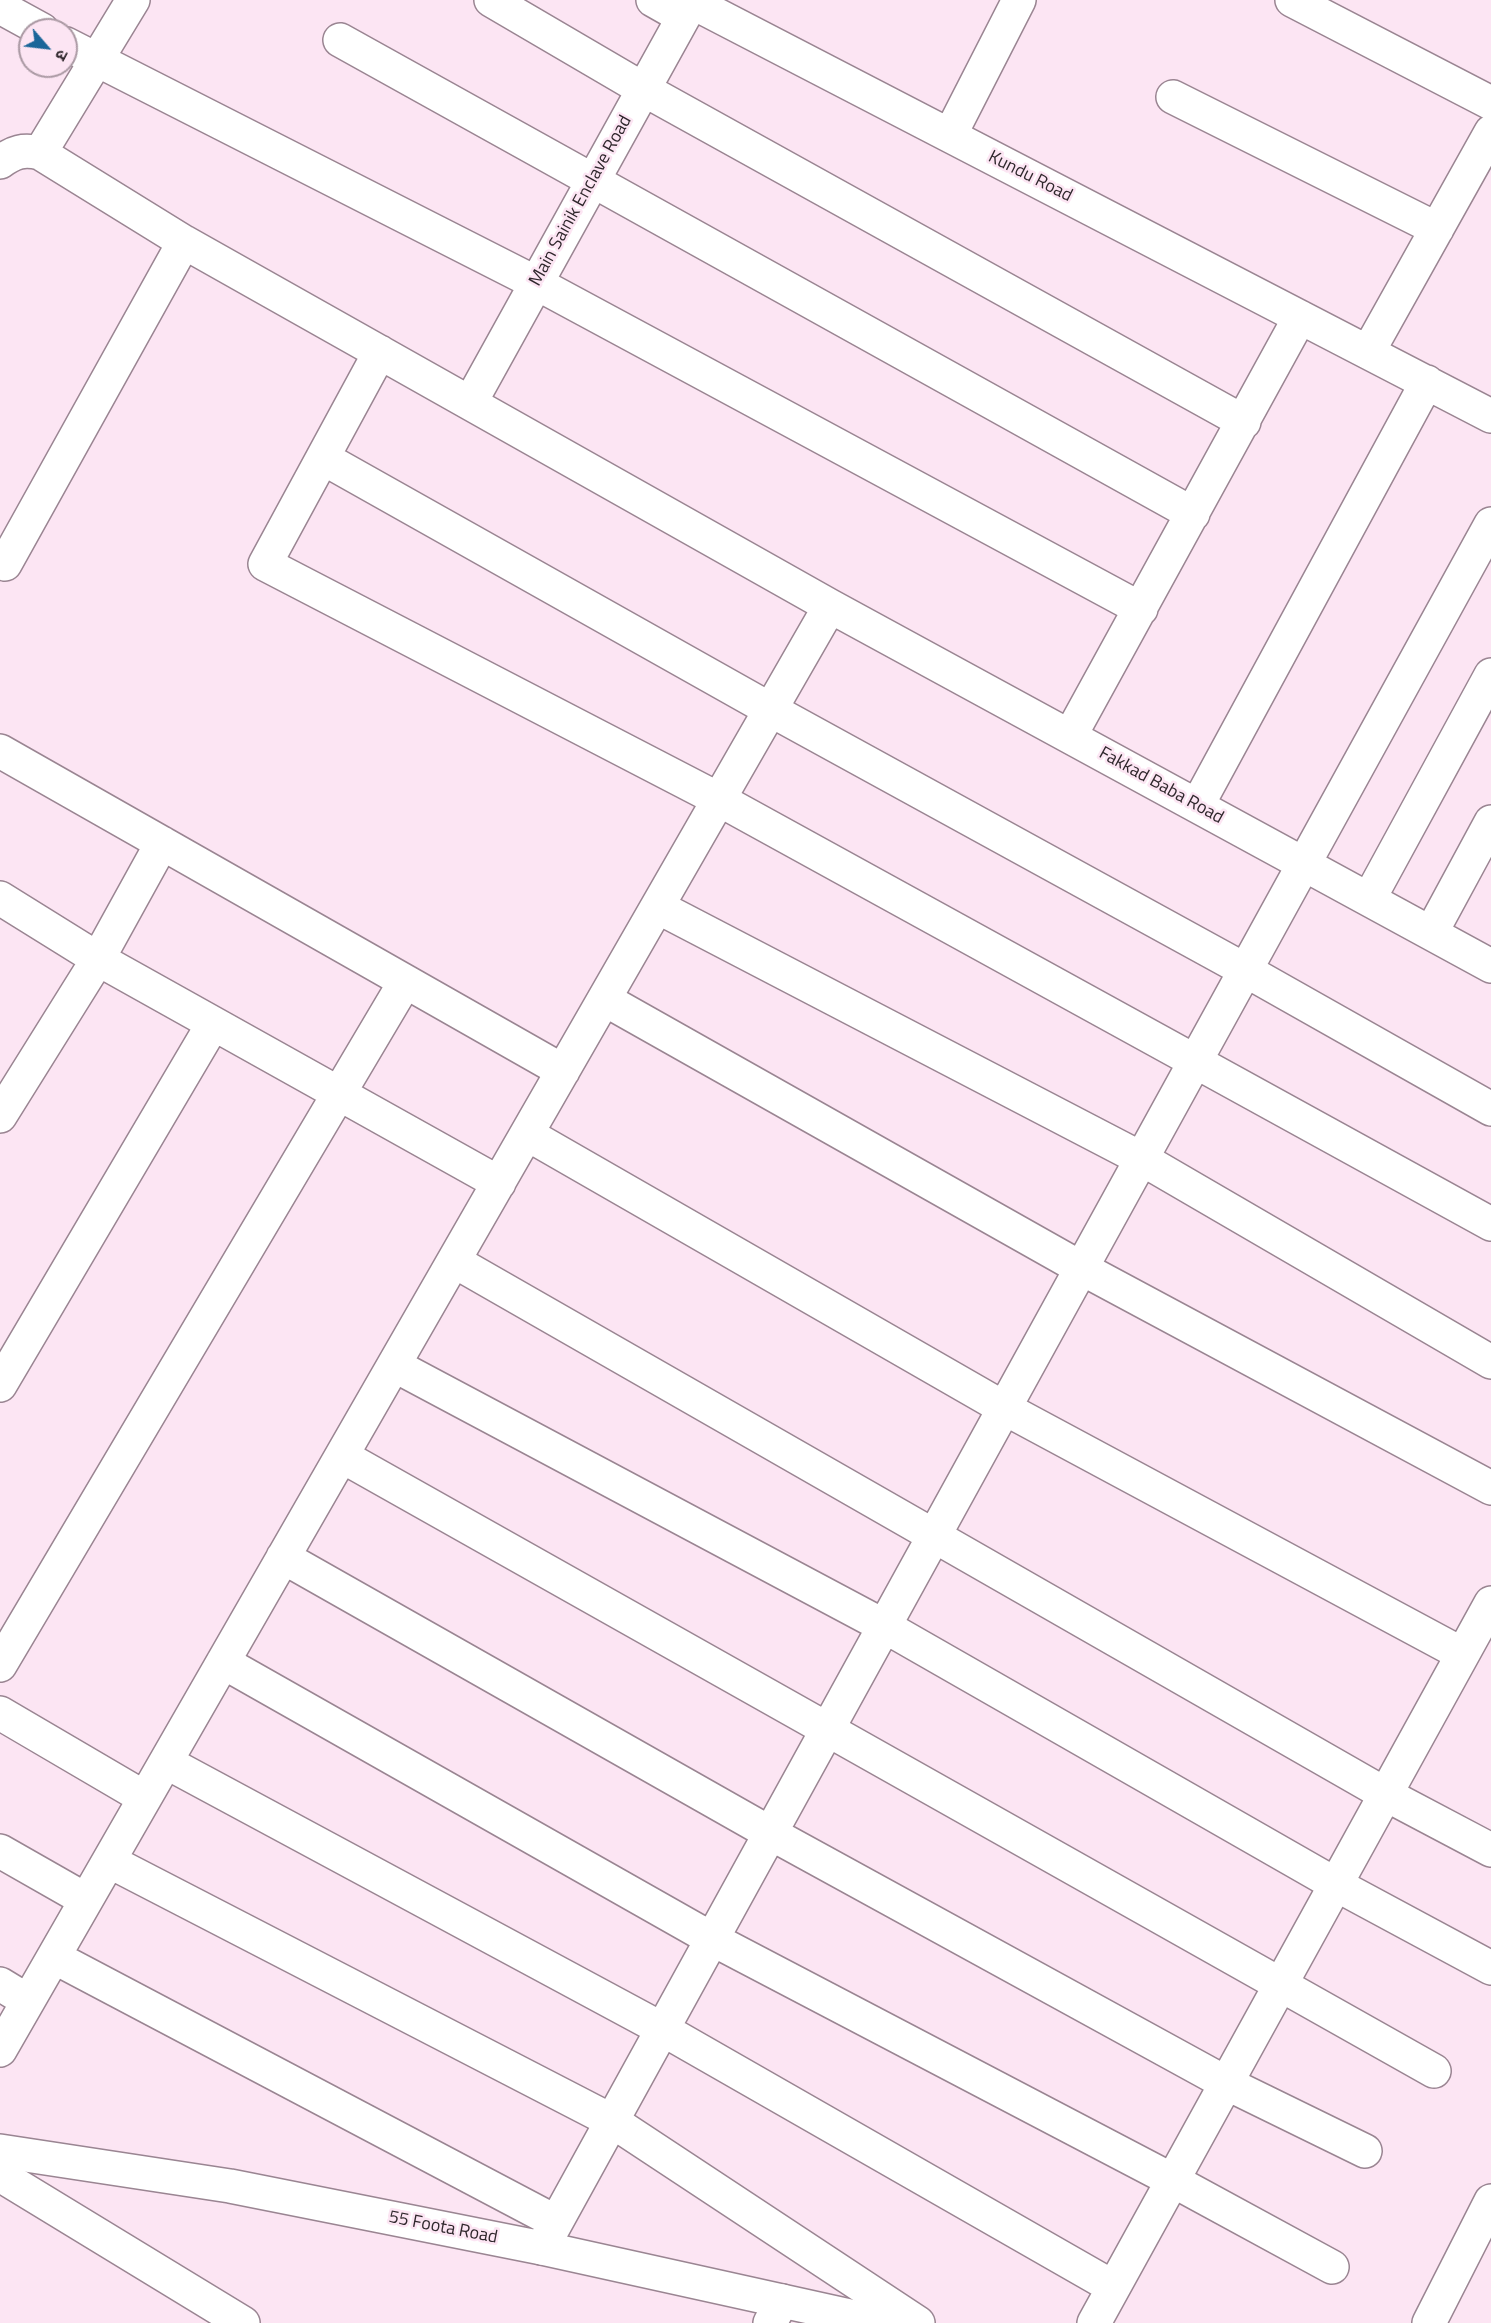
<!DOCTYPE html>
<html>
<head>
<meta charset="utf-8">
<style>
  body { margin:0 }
  #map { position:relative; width:1491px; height:2323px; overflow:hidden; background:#fce5f3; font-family:"Titillium Web","Noto Sans Devanagari",sans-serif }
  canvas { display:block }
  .north { position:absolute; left:18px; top:18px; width:60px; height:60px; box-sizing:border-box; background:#fce5f3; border:2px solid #aa99a3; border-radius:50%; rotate:118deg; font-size:16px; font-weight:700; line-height:24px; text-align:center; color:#2f272c }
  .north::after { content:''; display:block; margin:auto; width:21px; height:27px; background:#1b6699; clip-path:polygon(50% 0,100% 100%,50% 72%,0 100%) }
</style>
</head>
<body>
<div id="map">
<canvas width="1491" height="2323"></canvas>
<div class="north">उ</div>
</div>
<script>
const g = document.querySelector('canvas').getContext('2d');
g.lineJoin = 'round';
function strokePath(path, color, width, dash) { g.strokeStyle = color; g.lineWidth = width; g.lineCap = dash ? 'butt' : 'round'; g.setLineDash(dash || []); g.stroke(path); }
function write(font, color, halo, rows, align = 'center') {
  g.font = font + ' "Titillium Web",sans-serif'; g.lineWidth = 5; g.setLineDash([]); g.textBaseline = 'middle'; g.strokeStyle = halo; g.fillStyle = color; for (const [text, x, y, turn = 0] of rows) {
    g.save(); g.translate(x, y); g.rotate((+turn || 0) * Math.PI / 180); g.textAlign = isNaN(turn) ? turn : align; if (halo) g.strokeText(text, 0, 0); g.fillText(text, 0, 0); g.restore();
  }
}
const minor = new Path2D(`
  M491,0l152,89 601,333
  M653,0l30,17
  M1292,0l199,103
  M692,2l799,414
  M0,7l42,23
  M340,40l853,474
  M66,44l470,239 605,326
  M1173,97l264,132
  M950,135l69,-135
  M40,153l93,-153
  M0,162c14,-10 23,-13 40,-9l144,89 646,364 661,360
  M380,352l-115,212 455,236 771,424
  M1368,352l123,-220
  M470,403l223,-403
  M323,458l448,252 474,260 246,139
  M5,564l179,-322
  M1070,736l230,-419
  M0,751l563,320
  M1197,806l230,-424
  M0,898l98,61 401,224
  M1369,899l122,-224
  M658,907l484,252 349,203
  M1431,933l60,-111
  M604,999l477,269 410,220
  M0,1116l98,-157 64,-116
  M527,1134l477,274 458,246
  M454,1261l931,533 106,56
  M394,1365l490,261 451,258 156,84
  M0,1385l213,-361
  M342,1456l1092,615
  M283,1557l487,276 456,250 139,68
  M223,1662l489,277 460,241 160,87
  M0,1665l405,-683
  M0,1713l145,85
  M166,1762l496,267 451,258
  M0,1851l86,49
  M109,1861l503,260 306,202
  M54,1957l502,265
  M0,1984l28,17
  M0,2050l830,-1444
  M0,2175l243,148
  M542,2248l949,-1724
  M770,2323l12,-22
  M1094,2323l397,-720
  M1429,2323l62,-122`);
const tertiary = new Path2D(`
  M0,2151l230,35 312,62 340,75`);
strokePath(minor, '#9a8592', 36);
strokePath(tertiary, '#9a8592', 36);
strokePath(minor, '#fff', 33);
strokePath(tertiary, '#fff', 33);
write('18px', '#2f272c', '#fce5f3', [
  ["Kundu Road",1030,177,27],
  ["Main Sainik Enclave Road",581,201,-61],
  ["Fakkad Baba Road",1161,786,29],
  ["55 Foota Road",443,2228,11]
]);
</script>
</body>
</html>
